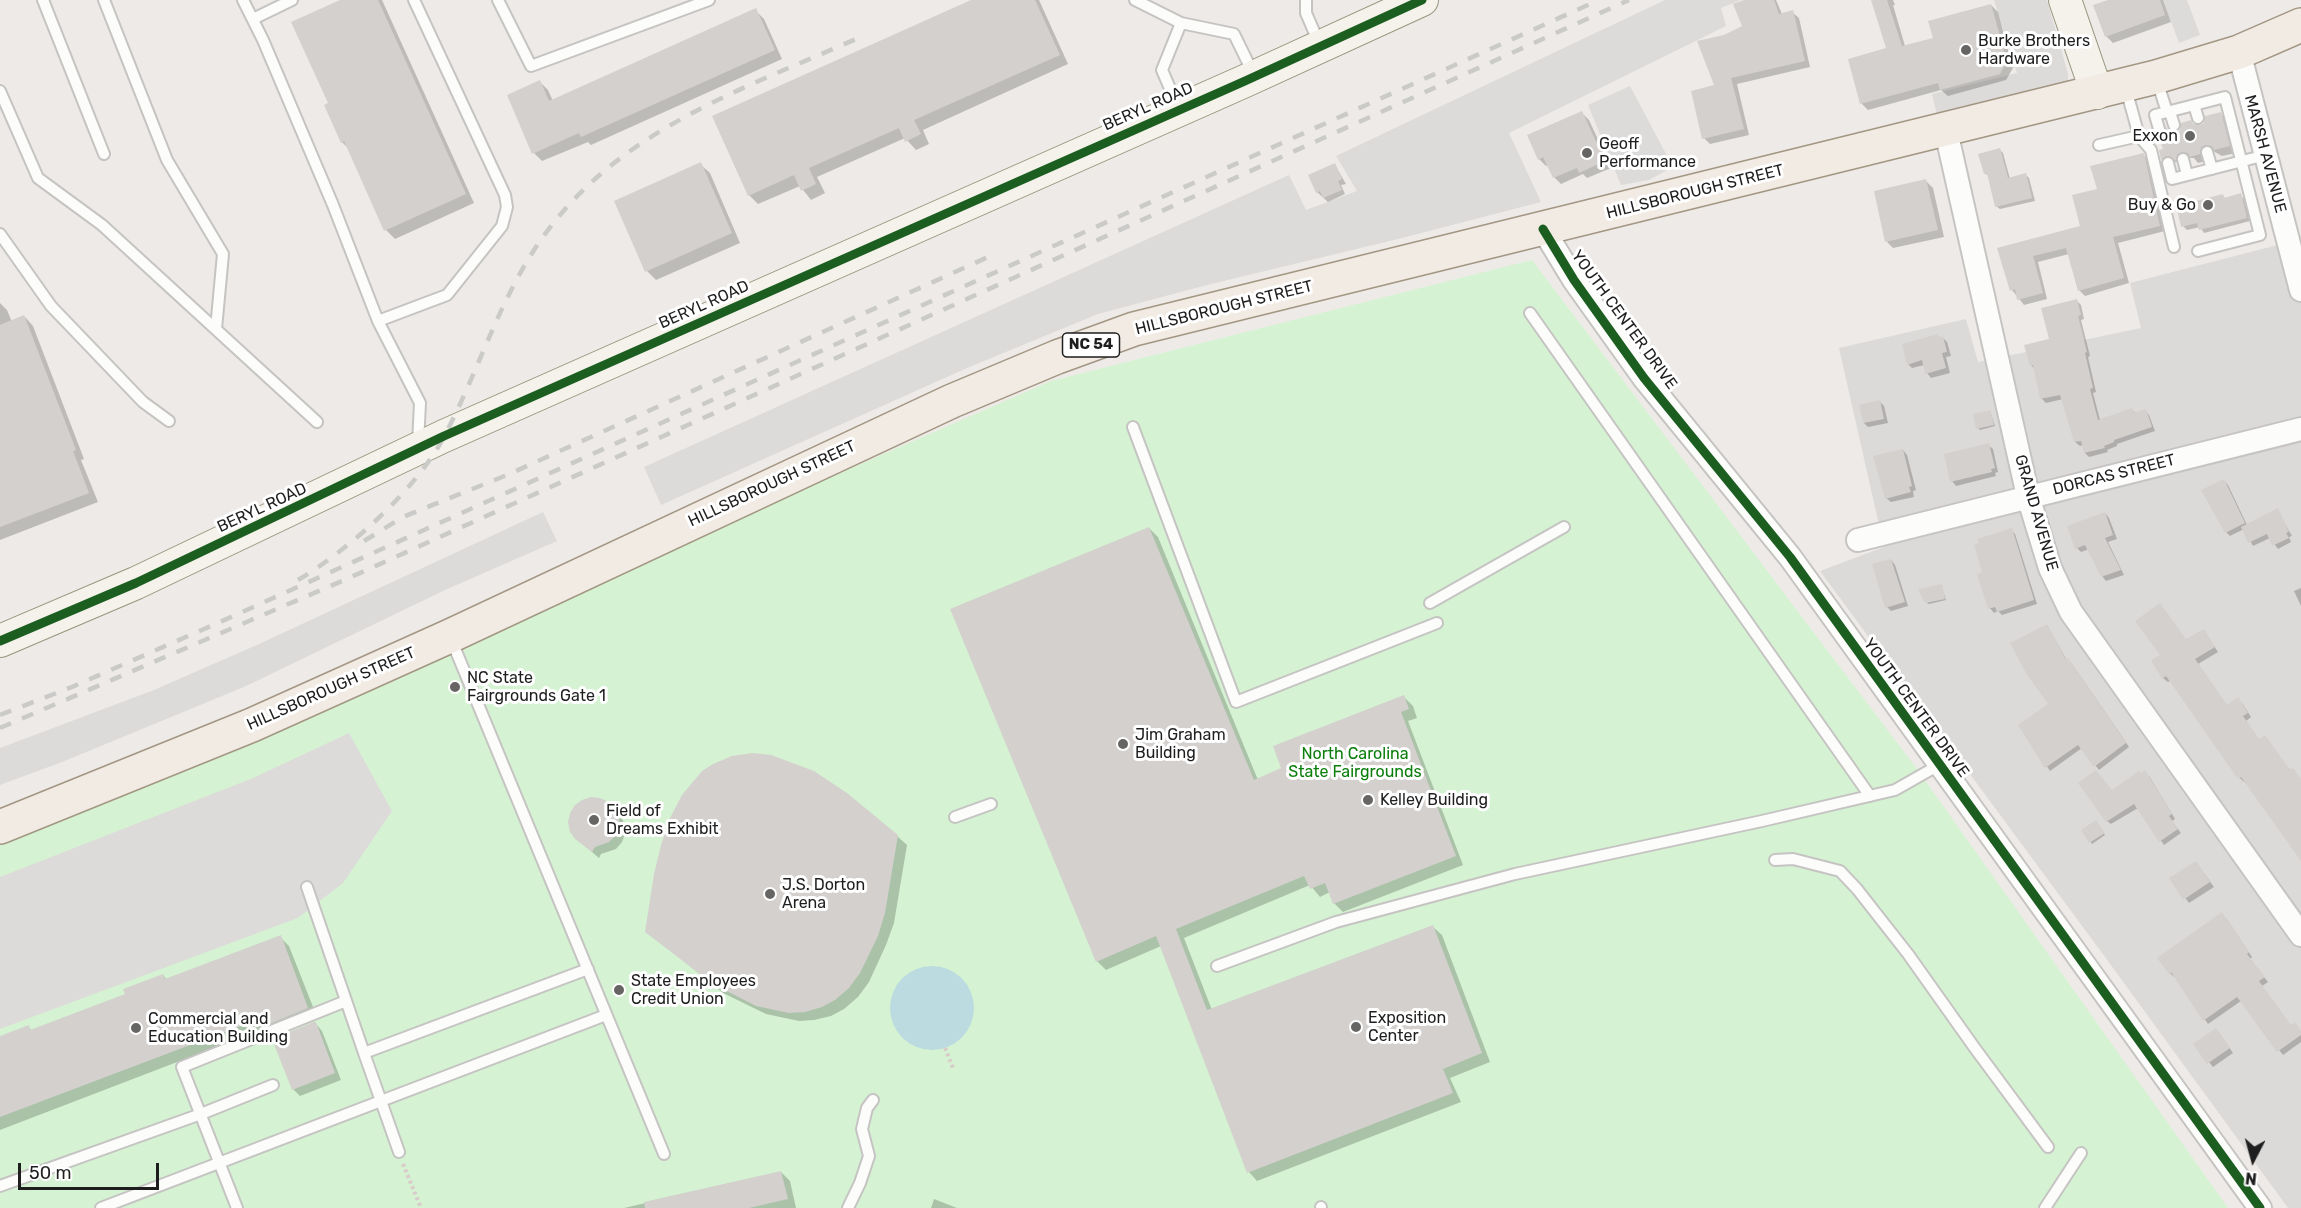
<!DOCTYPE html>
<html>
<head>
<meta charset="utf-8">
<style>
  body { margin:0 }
  #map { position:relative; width:2301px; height:1208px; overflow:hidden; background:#edeae7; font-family:Rubik,sans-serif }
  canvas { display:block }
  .north { position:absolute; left:2223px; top:1130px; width:60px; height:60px; -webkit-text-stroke:4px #fff; paint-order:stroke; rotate:186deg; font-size:16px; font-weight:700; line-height:24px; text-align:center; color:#1e1e1e }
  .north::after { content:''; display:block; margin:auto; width:21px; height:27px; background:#1e1e1e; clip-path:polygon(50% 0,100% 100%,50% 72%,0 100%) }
  .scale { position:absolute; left:18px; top:1163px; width:141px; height:27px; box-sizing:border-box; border:3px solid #1e1e1e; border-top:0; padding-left:8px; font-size:18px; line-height:21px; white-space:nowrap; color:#1e1e1e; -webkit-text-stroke:4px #fff; paint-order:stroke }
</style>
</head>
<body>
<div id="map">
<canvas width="2301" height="1208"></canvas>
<div class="north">N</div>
<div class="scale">50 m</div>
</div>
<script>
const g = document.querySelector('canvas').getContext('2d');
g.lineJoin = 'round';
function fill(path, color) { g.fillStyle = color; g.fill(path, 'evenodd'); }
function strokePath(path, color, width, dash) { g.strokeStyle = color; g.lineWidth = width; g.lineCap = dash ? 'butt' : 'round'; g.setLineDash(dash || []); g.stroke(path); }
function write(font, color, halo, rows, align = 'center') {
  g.font = font + ' Rubik,sans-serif'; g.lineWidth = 6; g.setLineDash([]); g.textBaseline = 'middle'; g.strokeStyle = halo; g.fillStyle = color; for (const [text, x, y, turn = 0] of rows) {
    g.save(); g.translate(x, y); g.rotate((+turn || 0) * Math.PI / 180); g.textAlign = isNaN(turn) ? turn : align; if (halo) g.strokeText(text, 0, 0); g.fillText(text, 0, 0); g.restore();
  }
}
fill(new Path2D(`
  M2301,239v969h-13l-183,-251 -285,-386 64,-24 -45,-199 127,-29 12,43 163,-34 -11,-45z`), '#dcdad9');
fill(new Path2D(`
  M1532,260l385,509 311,439h-2228v-368l1051,-459z`), '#d5f3d2');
fill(new Path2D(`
  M1665,0h76l-20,8 5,18 -217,107 32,69 -143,37 -191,46 -109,29 -131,54 -306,137 -17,-38 645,-292 17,35 51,-19 -21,-35z
  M1994,0h53l21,74v9l-131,32 -5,-21 85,-21z
  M2163,0h24l13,35 -21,8z
  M1630,86l43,81 -24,13 -28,5 -33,-80z
  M543,512l14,29 -112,49 -201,97 -182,75 -62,23v-37l154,-58 105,-46z
  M349,733l43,78 -49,72 -45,35 -298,111v-152l253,-99z`), '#dddbda');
fill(new Path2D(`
  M890 1008a42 42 0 1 1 84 0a42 42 0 1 1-84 0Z`), '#bbdbe0');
fill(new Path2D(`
  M344,0h38l92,203 -79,36 -9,-9 -37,-81 -7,-7 -12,-38z
  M975,0h64l29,64 -145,66 6,14 -13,6 -11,-12 -88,39 8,16 -14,7 -11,-14 -42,18 -9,-9z
  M1748,0h28l6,14 10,-2 7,6 11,49 -73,17 12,51 -39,9 -6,-6 12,-52 8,-50 20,-9z
  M1873,0h20l2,5h-2l12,41 30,-7 56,-34 7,7 15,56 -7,12 -58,16 -7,-6 -73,20 -6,-6 -13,-44 39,-11z
  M2112,0h51l8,22 -58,21 -7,-7z
  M755,10l9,9 18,40 -191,86 -3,-3 -46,19 -8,-8 6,-71 8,8 5,11z
  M1582,113l7,7 22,48 -24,10 -4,-4 -22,10 -7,-7 -6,-12 -2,1 -7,-7z
  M2221,114l6,7 9,32 -14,3 -9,-5 -5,3 -2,7 -8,2 -4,-5h-6l-6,8 -4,-4h-5l-4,4 -7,-7 -2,-8 5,-1 5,-18 6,2 18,-8 6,1z
  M2000,150l3,3 7,26 16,-4 3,3 6,23 -35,8 -4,-3 -7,-30 -4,-3z
  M2143,155l6,5 16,71 -47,12 11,40 -44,13 -6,-6 -10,-36 -31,8 9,37 -23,6 -12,-15 -13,-41 83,-22 17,-37z
  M700,164l10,9 30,70 -84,37 -9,-9z
  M1335,165l11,19 -5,1 4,9 -17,8 -11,-10z
  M1926,181l7,7 11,49 -51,11 -6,-6z
  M2240,195l4,4 6,22 -46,12 -4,-6 -13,3 -4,-4 40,-30 3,3z
  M2077,301l4,4 3,14 -3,1 9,36 -2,1 8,35 -3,1 7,27 31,-11 5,5 9,-3 4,4 6,16 -38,13v2l-10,4 1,2 -19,5 -4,-4 -2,-8 -3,1 -5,-4 -12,-43 -17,4 -4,-4 -7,-30 -4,-4 20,-25z
  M0,303l7,7 5,12 12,-6 9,10 51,133 -3,1 17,42 -98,38z
  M1940,338h3l4,4 4,14 -5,1 4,16 -19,5 -4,-5 -3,-8 -12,3 -4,-4z
  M1880,402l4,4 4,17 -20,4 -4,-4z
  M1990,411l5,15 -15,4 -2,-2z
  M1988,445l5,4 5,23 -3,1 1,3 -40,10 -4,-5z
  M1903,450l4,5 9,35 -3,1 1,6 -23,5 -5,-4z
  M2223,480l5,5 19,40 30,-15 15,26 -3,1 2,5 -13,7 -8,-11 -17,8 -9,-17 -14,7 -4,-4z
  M2105,513l4,5 8,21 -9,3 16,33 -18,6 -4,-5 -13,-27 -8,3 -4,-4z
  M1149,528l9,9 100,243 25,-11 121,-72 9,9 4,12 -9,3 55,144 -120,47 -9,-9 -4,-11 -10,5 -10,-12 -126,53 28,72 221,-83 9,8 48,127 -40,16 11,24 -204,79 -8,-9 -88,-226 -55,24 -9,-9z
  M2011,530l4,4 22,70 -35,11 -4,-4 -4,2 -4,-5 -6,-35z
  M1891,560l4,5 13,41 -17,5 -4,-4z
  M1941,585l5,15 -17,4 -2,-1z
  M2301,588v18l-7,-15z
  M2047,625l20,36 5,3 57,83 -30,23 -17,-22 -32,23 -30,-46 30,-20z
  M2204,631l14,21 -20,12 29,42 15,-3 9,14 -5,4 14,20 41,39v78l-55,-77 -2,1 -4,-4 -69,-98 -3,2 -5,-4 24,-37z
  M2149,776l26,43 -3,2 9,12 -17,12 -26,-37 -27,16 -4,-3 5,-29z
  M612,805l7,7 6,13v9l-3,8 -6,7 -15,5 -2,4 -23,-20z
  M2097,824l8,11 -13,9 -9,-13z
  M897,836l10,9 -13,78 -8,22 -17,37 -11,15 -14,12 -13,7 -17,4 -15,1 -33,-7 -43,-21 -76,-62z
  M2196,862l18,25 -25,16 -18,-24z
  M2226,918l26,39 -2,2 18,23 -6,4 29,40 10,5v11l-18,13 -42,-54 -33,23 -32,-48 -2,1 -4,-4z
  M280,937l9,9 28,71 -46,9 -271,104v-92l28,-11 4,4 95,-36 36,-20 4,5z
  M316,1024l6,7 19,49 -41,16 -7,-7z
  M2220,1034l13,19 -20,14 -18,-23z
  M781,1172l9,9 6,27h-172z
  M934,1199l23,9h-26z`), '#0003');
fill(new Path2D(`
  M340,0h38l88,194 -82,37 -40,-90 -3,2 -17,-38 4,-2 -37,-81z
  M971,0h64l25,55 -146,65 7,14 -16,8 -6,-14 -90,40 7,16 -15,7 -7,-16 -46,21 -36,-80z
  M1744,0h30l5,14 14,-4 12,51 -74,17 13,51 -42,10 -11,-48 23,-6 -17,-44 27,-6 18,-9 -9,-22z
  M1871,0h16l15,46 31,-8 -5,-17 63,-17 16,57 -7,13 -60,16 -2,-7 -78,21 -12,-45 38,-11z
  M2108,0h52l5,15 -60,22 -12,-32z
  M756,8l19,42 -194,87 -2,-4 -47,21 -25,-59 33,-15 9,21z
  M1582,111l23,50 -26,12 -2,-5 -24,10 -10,-21 -5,3 -11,-25z
  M2221,112l9,34 -16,4 -2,-4 -7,-1 -4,2 -1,7 -10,3 -2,-4 -6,-1 -5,2 -1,7 -7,-5h-3l-5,4 -2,-10 4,-1 -4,-13 6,-2 1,-7 3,4 7,1 4,-2 1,-7 10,-3 2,4 7,1 4,-2 1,-7z
  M2000,148l8,30 18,-5 6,25 -37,9 -8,-34 -3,1 -6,-20z
  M2144,153l16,73 -47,11 11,41 -46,13 -12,-43 -33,8 10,37 -26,7 -2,-11 -5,2 -13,-43 83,-22 -8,-31 25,-6 -7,-23z
  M701,162l31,71 -87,39 -31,-71z
  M1335,163l7,16 -4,2 4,9 -19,8 -3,-7 -4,2 -8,-18z
  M1926,179l12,51 -53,12 -11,-51z
  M2241,193l6,25 -48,12 -2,-7 -16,4 -4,-18 16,-4 -1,-3 31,-8 1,4z
  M2077,299l4,16 -3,1 9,36 -2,1 8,35 -3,1 8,31 34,-12 2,5 12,-4 6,18 -38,13v2l-10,4 1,2 -21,5 -3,-12 -7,1 -14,-47 -20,4 -7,-34 -3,1 -6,-21 25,-6 -8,-31z
  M24,315l52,135 -3,1 16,42 -89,34v-202z
  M1938,334l1,3 4,-1 4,16 -5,1 4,15 -21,6 -3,-14 -15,5 -5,-21z
  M1880,400l4,19 -21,4 -4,-18z
  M1990,410l4,15 -18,4 -3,-15z
  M1989,443l6,25 -4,1 1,3 -42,10 -6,-28z
  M1903,449l9,37 -3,1 2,5 -26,7 -12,-43z
  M2224,479l21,44 -20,10 -24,-43z
  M2278,508l11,24 -3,1 3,5 -17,8 -5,-12 -19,9 -7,-16z
  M2105,512l8,23 -8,3 16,32 -20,7 -16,-32 -10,4 -8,-23z
  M1149,527l105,253 27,-12 -8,-22 131,-51 5,14 -8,3 55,144 -123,48 -8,-21 -15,6 -6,-13 -128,53 31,81 226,-85 49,128 -39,16 10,24 -206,80 -91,-237 -60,26 -146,-353z
  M2012,528l22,72 -37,12 -2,-5 -7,2 -11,-35 5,-2 -8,-27 5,-2 -2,-4z
  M1891,559l14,43 -20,6 -13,-44z
  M1942,584l3,15 -20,4 -7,-14z
  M2160,603l26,36 18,-10 11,18 -20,12 32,46 11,-8 10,16 -5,3 16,23 6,-4 25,35 3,-2 8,11v82l-60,-84 -3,2 -72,-103 -4,3 -11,-19 9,-5 -25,-34z
  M2047,624l19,36 2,-2 58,85 -32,24 -16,-22 -33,23 -27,-43 30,-21 -22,-31 -16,-30z
  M753,753l18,2 43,16 33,22 51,42 -13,78 -7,23 -18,37 -11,15 -14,12 -13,7 -17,5 -16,1 -33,-7 -43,-22 -68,-52 9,-58 7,-29 9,-27 12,-23 20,-24 11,-7 19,-8z
  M2096,770l16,20 27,-19 2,2 4,-3 27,44 -3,2 9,13 -19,13 -25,-38 -28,18 -28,-39z
  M591,797l9,1 13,6 6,13v10l-3,8 -7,7 -14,5 -3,5 -17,-13 -5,-7 -2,-10 2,-9 5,-8 7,-5z
  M2096,820l9,13 -16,10 -8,-13z
  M2196,861l14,21 -27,18 -14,-22z
  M2222,912l27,40 -2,2 18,23 -6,4 32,44 4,-3 6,9v4l-24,17 -40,-55 -34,24 -32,-49 -2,2 -12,-16z
  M281,935l27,73 -41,17 -3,-8 -264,100v-81l29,-11 1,5 95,-36 -2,-5 40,-15 2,5z
  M314,1022h2l19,51 -43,17 -20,-51z
  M2216,1028l14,20 -23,16 -14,-20z
  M781,1171l7,28 -39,9h-104l-1,-6z`), '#d4d0ce');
const lane = new Path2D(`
  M43,0l61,154
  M104,0l63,160 56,94 -7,75
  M243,0l20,40 70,165 45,116 42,82 -2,40
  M498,0l33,66 178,-66
  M1135,0l46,23 53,11 19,39
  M1306,0v13l13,30
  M253,19l39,-19
  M2157,81l10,31 58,-15 35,138 -62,16
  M2126,89l13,47 12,14 23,97
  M0,91l38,87 64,47 215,197
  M2194,105l4,13
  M1178,107l-16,-37 19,-47
  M2170,112l4,13
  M2159,129l-4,-14 12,-3
  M2099,145l40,-9
  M2207,152l5,17
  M2183,159l4,16
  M2168,163l4,16 94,-24
  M0,234l51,72 92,96 26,19
  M1530,313l340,483
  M378,321l69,-26 55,-69 5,-19 -2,-12 -91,-195
  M1133,427l103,275 201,-79
  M1430,603l134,-76
  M451,639l213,515
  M955,817l36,-13
  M1775,860l18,-1 47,12 17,18 51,65 66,93 74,100
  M307,887l57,166
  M1217,966l119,-44 179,-48 247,-53 133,-31 44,-25
  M399,1152l-35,-99 224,-84
  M0,1186l201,-72 72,-29
  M1321,1207v1
  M101,1208l505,-193
  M237,1208l-55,-141 164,-66
  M848,1208l12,-25 9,-27 -7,-27 5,-21 6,-8
  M2045,1208l36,-55`);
const street = new Path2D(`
  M2239,52l62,238
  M1946,131l82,365 22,72 21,44 230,323
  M1543,229l31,51 70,98 146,179 470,651
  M1858,540l443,-111`);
const secondary = new Path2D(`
  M2065,0l32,93
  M0,641l136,-58 308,-147 801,-355 177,-81`);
const primary = new Path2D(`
  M0,827l252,-102 198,-89 502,-235 105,-44 77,-28 1022,-252 83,-25 62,-27`);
strokePath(lane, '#c5c4c3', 14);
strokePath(street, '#c5c4c3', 26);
strokePath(secondary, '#97967e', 34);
strokePath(primary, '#a39683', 36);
strokePath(new Path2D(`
  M945,1048l8,20
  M403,1164l18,44`), '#dacbca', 4, [3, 3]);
strokePath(lane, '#fcfcfb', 10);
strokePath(street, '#fcfcfb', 22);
strokePath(secondary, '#f4f2ea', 32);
strokePath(primary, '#f1ebe4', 33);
strokePath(new Path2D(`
  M364,541l39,-24 104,-42 490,-222
  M298,580c52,-31 119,-91 147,-145 39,-75 59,-154 115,-220 78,-93 198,-132 305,-180
  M0,715l72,-28 148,-65 1379,-622
  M0,728l349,-150 1280,-578`), '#cacac9', 4.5, [12, 12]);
strokePath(new Path2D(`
  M1543,229l31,51 70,98 146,179 470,651
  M0,641l136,-58 308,-147 801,-355 177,-81`), '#1b5e20', 9);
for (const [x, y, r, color] of [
  [1966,50,6,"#666564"],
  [2190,136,6,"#666564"],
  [1587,153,6,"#666564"],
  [2208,205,6,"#666564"],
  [455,687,6,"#666564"],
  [1123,744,6,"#666564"],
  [1368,800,6,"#666564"],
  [594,820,6,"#666564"],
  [770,894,6,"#666564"],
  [619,990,6,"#666564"],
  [1356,1027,6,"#666564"],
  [136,1028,6,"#666564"]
]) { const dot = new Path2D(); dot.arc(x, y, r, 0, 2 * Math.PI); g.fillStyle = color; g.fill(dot); strokePath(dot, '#fff', 2); }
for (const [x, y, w] of [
  [1091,345,57]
]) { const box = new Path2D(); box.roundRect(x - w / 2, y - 12, w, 24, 4.5); g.fillStyle = '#fff'; g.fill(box); strokePath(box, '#1e1e1e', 1.5); }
write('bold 15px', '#1e1e1e', null, [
  ["NC 54",1091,345]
]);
write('16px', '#1e1e1e', '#fff', [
  ["Burke Brothers",1978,41],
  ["Hardware",1978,59],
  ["Exxon",2178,136,"right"],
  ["Geoff",1599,144],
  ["Performance",1599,162],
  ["Buy & Go",2196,205,"right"],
  ["NC State",467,678],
  ["Fairgrounds Gate 1",467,696],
  ["Jim Graham",1135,735],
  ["Building",1135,753],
  ["Kelley Building",1380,800],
  ["Field of",606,811],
  ["Dreams Exhibit",606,829],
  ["J.S. Dorton",782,885],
  ["Arena",782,903],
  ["State Employees",631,981],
  ["Credit Union",631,999],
  ["Exposition",1368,1018],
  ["Center",1368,1036],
  ["Commercial and",148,1019],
  ["Education Building",148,1037]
], 'left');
write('16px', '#1e1e1e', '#fff', [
  ["BERYL ROAD",1148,107,-24],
  ["MARSH AVENUE",2265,154,75],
  ["HILLSBOROUGH STREET",1695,192,-14],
  ["BERYL ROAD",704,305,-24],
  ["HILLSBOROUGH STREET",1224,308,-14],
  ["YOUTH CENTER DRIVE",1624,320,54],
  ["DORCAS STREET",2114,475,-14],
  ["HILLSBOROUGH STREET",772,484,-25],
  ["BERYL ROAD",262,508,-25],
  ["GRAND AVENUE",2036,513,74],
  ["HILLSBOROUGH STREET",331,689,-24],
  ["YOUTH CENTER DRIVE",1916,708,54]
]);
write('16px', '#0b7e0b', '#fff', [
  ["North Carolina",1355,754],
  ["State Fairgrounds",1355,772]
]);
</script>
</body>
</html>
